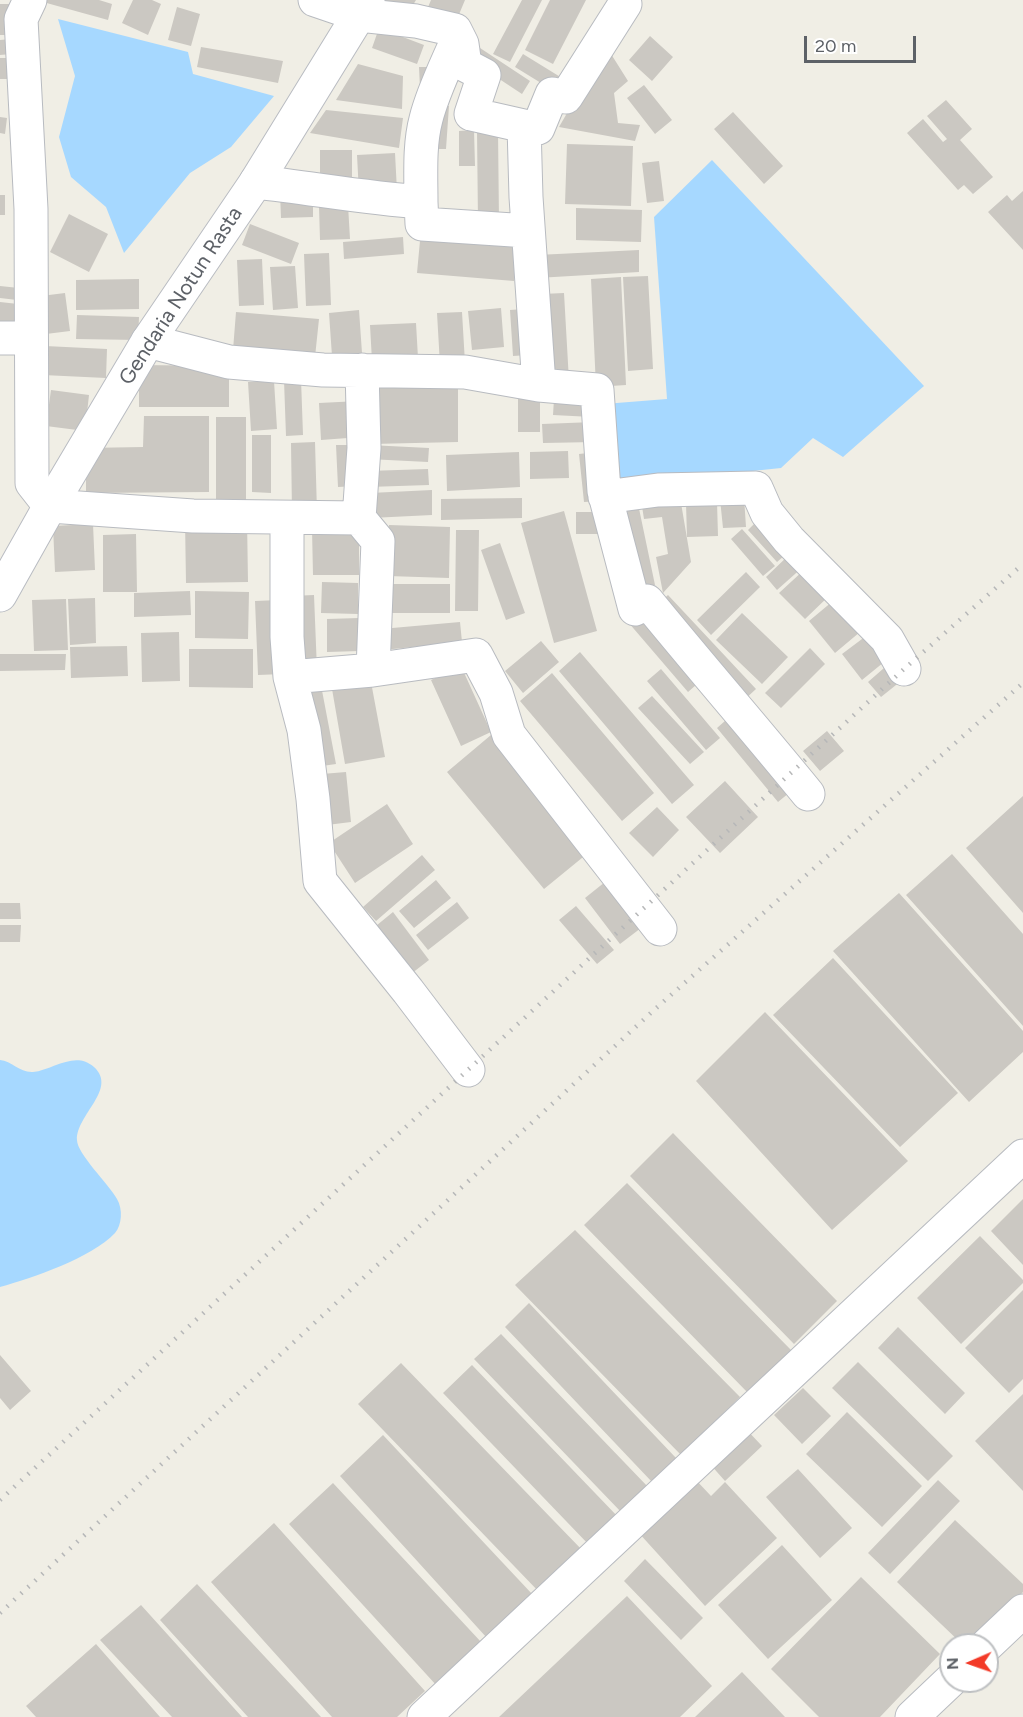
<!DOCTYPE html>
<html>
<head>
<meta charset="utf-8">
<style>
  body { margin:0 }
  #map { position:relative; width:1023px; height:1717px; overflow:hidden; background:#f0eee5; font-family:Figtree,sans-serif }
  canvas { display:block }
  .north { position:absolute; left:939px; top:1633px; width:60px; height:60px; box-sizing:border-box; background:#fff; border:2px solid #bec0c2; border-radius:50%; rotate:268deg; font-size:16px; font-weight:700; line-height:24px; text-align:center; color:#5d6167 }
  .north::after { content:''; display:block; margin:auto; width:21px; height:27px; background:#f33a28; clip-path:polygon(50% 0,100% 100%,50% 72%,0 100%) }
  .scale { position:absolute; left:804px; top:36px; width:112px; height:27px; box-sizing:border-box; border:3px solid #5d6167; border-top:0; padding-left:8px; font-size:18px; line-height:21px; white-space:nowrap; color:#5d6167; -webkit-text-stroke:4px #fff; paint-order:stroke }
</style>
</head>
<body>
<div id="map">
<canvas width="1023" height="1717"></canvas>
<div class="north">N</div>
<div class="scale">20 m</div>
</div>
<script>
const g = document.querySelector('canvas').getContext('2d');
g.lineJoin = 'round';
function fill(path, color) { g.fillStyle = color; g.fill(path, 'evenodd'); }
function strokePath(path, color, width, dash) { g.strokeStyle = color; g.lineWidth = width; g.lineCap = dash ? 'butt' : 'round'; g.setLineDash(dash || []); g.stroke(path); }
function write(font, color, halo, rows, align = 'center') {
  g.font = font + ' Figtree,sans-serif'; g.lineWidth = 4.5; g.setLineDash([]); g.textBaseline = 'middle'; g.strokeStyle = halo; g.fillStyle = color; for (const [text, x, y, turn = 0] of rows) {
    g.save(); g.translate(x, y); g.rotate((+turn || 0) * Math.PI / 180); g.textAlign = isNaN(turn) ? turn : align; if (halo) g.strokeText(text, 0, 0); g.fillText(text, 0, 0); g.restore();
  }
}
fill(new Path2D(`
  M58,19l130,33 5,22 81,22 -43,51 -41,26 -66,80 -18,-46 -35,-30 -12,-40 16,-61z
  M712,160l212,226 -81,71 -30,-19 -32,30 -172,18 -5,-82 63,-5 -13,-182z
  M0,1060c12,1 20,13 33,12 20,-2 42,-22 61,-5 24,22 -18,48 -17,73 0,14 32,44 40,59 6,10 5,26 -2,34 -24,25 -82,45 -115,54z`), '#a6d8ff');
fill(new Path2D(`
  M43,0h56l13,4 -4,16 -65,-18z
  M133,0h19l9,4 -13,31 -26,-12z
  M383,0h33l-9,15z
  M431,0h34l-10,24 -29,-12z
  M522,0h20l-32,62 -17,-8z
  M550,0h36l-33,64 -28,-14z
  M0,4h13v31h-13z
  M177,7l23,7 -9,32 -23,-6z
  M379,28l45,17 -7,19 -45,-16z
  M650,36l23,21 -21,24 -23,-21z
  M11,39v15l-11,1v-15z
  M477,46l53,35 -8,13 -53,-35z
  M606,46l22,35 -14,12 4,30 22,2 -5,16 -76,-14z
  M201,47l82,14 -5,22 -81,-16z
  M523,54l39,24 -8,13 -39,-24z
  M0,58h12v21h-12z
  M358,64l45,12 -1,33 -66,-9z
  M419,67h15l-14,21z
  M644,85l28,35 -17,14 -28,-36z
  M946,100l26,29 -12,11 33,37 -20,17 -9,-9 -6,5 -51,-57 16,-14 20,23 4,-3 -20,-23z
  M436,105l13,1 -3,43h-13z
  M326,110l77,8 -4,30 -89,-15z
  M733,112l50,54 -19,18 -50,-55z
  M0,117l7,1 -2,16 -5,-1z
  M474,130l1,36h-16v-35z
  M477,130h21l1,92 -21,1z
  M567,144l66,2 -2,60 -66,-2z
  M320,150h32v37h-32z
  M395,153l2,38 -38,2 -2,-38z
  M659,161l5,40 -17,2 -5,-40z
  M313,191v26l-32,1 -1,-25z
  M1023,191v59l-35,-38 19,-17 5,6z
  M0,195h5v20h-5z
  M348,205l2,34 -30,1 -1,-34z
  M576,208l66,2 -1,32 -65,-2z
  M69,214l39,20 -19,38 -39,-20z
  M250,224l49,19 -8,21 -49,-19z
  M421,230l97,9 -4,42 -97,-8z
  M403,237l1,17 -60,5 -1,-17z
  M639,250v22l-102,6v-23z
  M329,253l2,52 -25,1 -2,-52z
  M262,259l2,46 -25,1 -2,-46z
  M295,266l3,42 -25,2 -3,-43z
  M648,276l5,93 -25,2 -5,-94z
  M621,277l5,108 -30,2 -5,-108z
  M139,279v30l-63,1v-30z
  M0,286l19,2 -2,12 -17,-2z
  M65,293l5,38 -24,3 -5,-38z
  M564,293l5,88 -22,1 -5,-88z
  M0,302l18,2 -3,28 -15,-2z
  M501,308l3,39 -32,3 -4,-39z
  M524,309l4,46 -15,1 -3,-46z
  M359,310l3,43 -30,3 -3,-43z
  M236,312l83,7 -4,38 -82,-7z
  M462,312l3,51 -25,2 -3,-52z
  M77,315l62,2 -1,23 -62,-1z
  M416,323l2,35 -46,3 -2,-36z
  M45,346l62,3 -1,29 -63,-3z
  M139,365l90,1v41h-90z
  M458,376v66l-86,2 -1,-67z
  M301,379l2,56 -17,1 -2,-56z
  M274,381l3,48 -26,2 -3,-49z
  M51,390l38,5 -4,36 -39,-5z
  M518,395l22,1v36h-22z
  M554,399l39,3 -1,15 -39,-2z
  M359,401l2,36 -40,3 -2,-37z
  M144,416h65v76l-123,1v-45l57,-1z
  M216,417h30v86h-30z
  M594,422l1,20 -52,1 -1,-19z
  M252,435h19v58l-19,-1z
  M315,442l2,70 -25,1 -1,-70z
  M336,445h20l1,41 -19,1z
  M369,445l60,3 -1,14 -60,-3z
  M568,451l1,27 -39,1v-27z
  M519,452l1,35 -73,4 -1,-36z
  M597,452l4,49 -17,1 -5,-48z
  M428,469l1,16 -61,2v-16z
  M432,490v25l-61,3 -1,-25z
  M680,497l11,65 -28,31 -7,-36 12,-3 -6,-37 -18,2 -3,-19z
  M744,497l2,30 -23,1 -3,-29z
  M522,498v20l-81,2v-21z
  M637,499l18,86 -19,18 -26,-100z
  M717,502l1,34 -31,1 -1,-34z
  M564,511l33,120 -43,12 -33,-120z
  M576,512h25v22h-25z
  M762,516l30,33 -15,13 -29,-32z
  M247,519l1,63 -62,1 -1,-63z
  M93,524l2,46 -40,2 -2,-46z
  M389,525l61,2 -1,51 -61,-2z
  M312,529h47v46h-46z
  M742,529l33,37 -12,10 -32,-37z
  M456,530h23l-1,81h-23z
  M136,534l1,58h-34v-57z
  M500,543l25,70 -19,7 -25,-70z
  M791,553l13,13 -27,24 -11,-13z
  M805,569l25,26 -25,24 -26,-26z
  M746,572l14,15 -49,48 -14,-15z
  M322,582l36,1v31l-37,-1z
  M384,584h66v29h-66z
  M190,591l1,24 -57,2v-24z
  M195,591l54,1 -1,47 -53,-1z
  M314,595l3,75 -23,1 -3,-75z
  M668,595l88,94 -13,12 -88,-94z
  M95,598l1,45 -26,2 -2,-46z
  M66,599l2,51 -34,1 -2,-51z
  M279,600l4,74 -25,1 -3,-74z
  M833,601l27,31 -25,21 -26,-32z
  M645,608l59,70 -16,14 -60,-70z
  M742,613l46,44 -26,27 -46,-44z
  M359,618l1,33 -33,1v-33z
  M460,622l2,20 -79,8 -2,-21z
  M179,632l1,49 -38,1 -1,-49z
  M870,633l19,25 -27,22 -20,-26z
  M541,641l18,21 -36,31 -18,-22z
  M127,646l1,30 -57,2 -1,-31z
  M810,648l15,16 -44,44 -16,-15z
  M189,649h64v39l-64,-1z
  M580,652l114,133 -22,19 -113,-133z
  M0,654h66l-1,16 -65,1z
  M892,661l14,16 -25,20 -13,-15z
  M461,666l30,66 -30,14 -30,-66z
  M661,669l59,69 -14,12 -59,-69z
  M552,673l102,120 -32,28 -102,-120z
  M320,680l16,84 -21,3 -16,-83z
  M371,682l14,75 -40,7 -13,-75z
  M652,696l52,56 -14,12 -52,-56z
  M734,713l61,75 -17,14 -61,-74z
  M827,731l17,20 -24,20 -17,-20z
  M491,735l97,118 -44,36 -97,-117z
  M346,772l5,50 -24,3 -5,-51z
  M725,781l33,36 -38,36 -34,-36z
  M1023,796v117l-57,-65z
  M387,804l26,40 -58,39 -26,-40z
  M657,807l22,23 -26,27 -24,-24z
  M952,854l71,80v92l-117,-131z
  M422,855l13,15 -59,51 -13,-14z
  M436,880l15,18 -37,30 -15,-17z
  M605,882l36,46 -21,16 -35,-46z
  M899,893l124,138v21l-54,50 -136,-151z
  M457,902l12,16 -41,32 -12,-15z
  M0,903h20l1,16h-21z
  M576,906l38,44 -17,14 -38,-44z
  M393,912l36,48 -22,17 -36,-47z
  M0,925h21l-1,17h-20z
  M833,958l125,135 -58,54 -127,-132z
  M765,1012l143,149 -76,69 -136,-149z
  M673,1133l164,168 -43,43 -164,-168z
  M627,1183l164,167 -43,43 -164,-168z
  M1023,1199v66l-32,-34z
  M575,1230l165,167 -59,58 -166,-170z
  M980,1236l43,44v3l-62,61 -44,-46z
  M1023,1290v89l-14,14 -44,-45z
  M529,1303l147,155 -24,24 -147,-155z
  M898,1327l67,66 -20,21 -67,-66z
  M501,1334l148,154 -27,25 -148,-154z
  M0,1355l31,36 -21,19 -10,-12z
  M858,1362l95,94 -25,25 -96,-93z
  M401,1363l183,189 -43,42 -183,-190z
  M472,1365l148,154 -29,28 -148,-154z
  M803,1388l28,28 -29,28 -28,-29z
  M1023,1394v97l-48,-50z
  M847,1412l75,74 -40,41 -76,-73z
  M745,1428l17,18 -37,35 -16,-18z
  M383,1435l150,160 -46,43 -147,-162z
  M798,1469l54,59 -32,30 -54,-61z
  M695,1479l16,17 14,-14 52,56 -72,68 -67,-74z
  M938,1480l22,21 -70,73 -22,-21z
  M333,1483l149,160 -45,43 -148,-162z
  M955,1520l68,64v8l-50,53h-10l-66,-63z
  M274,1523l151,168 -28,26h-65l-121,-135z
  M782,1545l50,55 -64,59 -50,-54z
  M645,1559l58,59 -22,22 -57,-59z
  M861,1577l79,77 -60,63h-61l-48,-48z
  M197,1584l124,133h-73l-88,-97z
  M627,1596l85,90 -32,31h-181z
  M141,1605l101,112h-70l-72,-77z
  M96,1644l64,73h-124l-10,-11z
  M742,1672l43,45h-90z`), '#cbc8c2');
const street = new Path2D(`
  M30,0l-9,19 10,190 1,274 18,23 143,10 166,2
  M315,0l44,15 57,6 39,9 7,14 3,21 19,10 -13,39 53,12
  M256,182c55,6 109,16 165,20l1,22 106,7
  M421,202c0,-27 -2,-57 5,-83 7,-28 21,-55 32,-81
  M0,338h30
  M148,341l81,21 94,8 142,2 74,13 -13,-188 -2,-71 14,2 14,-34 14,3 59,-93
  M362,370l2,78 -5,70 19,23 -5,129
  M539,385l58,5 7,101 31,118 12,-8c53,65 108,128 161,193
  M605,497l53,-7 98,-2 11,25 22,27 98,99 17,30
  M287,519v118l3,40 14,53 9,69 7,82 88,110 60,79
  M290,677l83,-7 103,-15 20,38 13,42 151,194
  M987,1645l36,-34
  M424,1717l599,-561
  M912,1717l39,-37`);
const secondary = new Path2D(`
  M0,595l50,-89 98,-165 108,-159 112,-182`);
strokePath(street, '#b8bbc0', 35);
strokePath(secondary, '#b9bcc2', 35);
strokePath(street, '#fff', 33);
strokePath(secondary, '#fff', 33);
strokePath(new Path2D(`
  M0,1500l904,-831 119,-105
  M0,1613l654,-603 369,-327`), '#b6b7b8', 4.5, [1.5, 8]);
write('21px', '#5d6167', '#fff', [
  ["Gendaria Notun Rasta",181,296,-57]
]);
</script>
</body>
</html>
